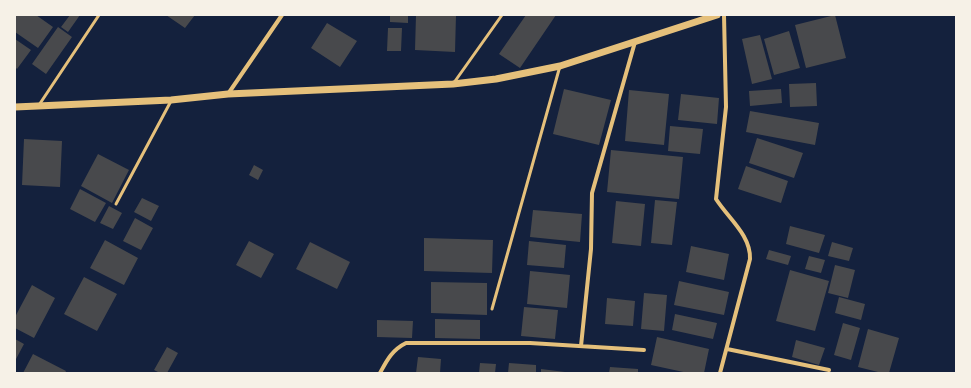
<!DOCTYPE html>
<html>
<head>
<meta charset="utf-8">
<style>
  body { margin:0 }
  #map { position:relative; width:971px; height:388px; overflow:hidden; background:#14213d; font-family:Mulish,sans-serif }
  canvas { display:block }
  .frame { position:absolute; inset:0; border:16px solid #f6f1e7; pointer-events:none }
</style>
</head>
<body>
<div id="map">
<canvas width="971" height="388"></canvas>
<div class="frame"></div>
</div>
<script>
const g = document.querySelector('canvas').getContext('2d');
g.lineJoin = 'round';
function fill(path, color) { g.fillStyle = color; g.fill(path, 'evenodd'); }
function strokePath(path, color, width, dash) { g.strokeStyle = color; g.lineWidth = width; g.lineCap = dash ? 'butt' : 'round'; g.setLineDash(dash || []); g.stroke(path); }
fill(new Path2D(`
  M15,15h21l17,12 -15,21 -23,-16z
  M70,15h10l-12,17 -7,-5z
  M166,15h29l-10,13z
  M390,15h18v8l-18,-1z
  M416,15h40l-1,37 -40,-2z
  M526,15h30l-36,53 -21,-14z
  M835,15l11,43 -40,10 -11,-43z
  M327,23l30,18 -17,26 -29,-19z
  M58,27l14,10 -26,37 -14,-10z
  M388,28h14l-1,23h-14z
  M789,31l11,37 -26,7 -10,-36z
  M760,35l12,44 -20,5 -10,-45z
  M15,39l16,11 -14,19 -2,-2z
  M816,83l1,23 -27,1 -1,-23z
  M564,89l47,11 -12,45 -46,-11z
  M781,89l1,14 -32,3 -1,-15z
  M629,90l40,4 -5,51 -39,-4z
  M681,94l38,4 -2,26 -39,-4z
  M750,111l69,12 -4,22 -69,-13z
  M670,126l33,3 -3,25 -32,-3z
  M757,138l46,15 -9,25 -45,-15z
  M24,139l38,2 -2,46 -38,-2z
  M611,150l72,7 -4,42 -72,-7z
  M98,154l31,16 -17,33 -31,-17z
  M254,165l9,5 -5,10 -9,-5z
  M746,166l42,15 -7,22 -43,-14z
  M80,189l26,14 -11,19 -25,-13z
  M142,198l17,8 -8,15 -17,-9z
  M655,200l22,2 -5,43 -21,-2z
  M616,201l29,3 -4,42 -29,-3z
  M109,206l13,7 -9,16 -13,-6z
  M533,210l49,4 -2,28 -50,-5z
  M135,218l18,10 -12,22 -18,-9z
  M790,226l35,9 -6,18 -33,-9z
  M424,238l69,2 -1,33 -68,-2z
  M105,240l33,18 -14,27 -34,-17z
  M249,241l25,13 -13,24 -25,-13z
  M529,241l37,4 -2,23 -37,-3z
  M310,242l40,20 -13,27 -41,-20z
  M832,242l21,6 -4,13 -21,-5z
  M691,246l38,8 -5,26 -38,-8z
  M769,250l22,6 -3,9 -22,-6z
  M809,256l16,4 -4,13 -16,-4z
  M835,265l20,5 -7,28 -20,-5z
  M790,270l39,11 -14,50 -39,-10z
  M530,271l40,4 -3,33 -40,-4z
  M84,277l33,17 -20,37 -33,-17z
  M679,281l50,11 -5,23 -50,-10z
  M431,282l56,1v32l-56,-2z
  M32,285l23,13 -21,40 -19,-10v-11z
  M644,293l23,2 -3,36 -23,-2z
  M839,297l26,7 -4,16 -26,-7z
  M607,298l28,3 -2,25 -28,-2z
  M524,307l34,3 -3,29 -34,-3z
  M675,314l42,9 -4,16 -41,-9z
  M435,319l45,1v19l-45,-1z
  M377,320l36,1 -1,17 -35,-1z
  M843,323l17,5 -9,32 -17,-5z
  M868,329l31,9 -10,35h-7l-24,-6z
  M657,337l52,12 -5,24h-16l-37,-8z
  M15,339l9,5 -9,17z
  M796,340l29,8 -6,17 -27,-8z
  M167,347l11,6 -11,20h-7l-6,-3z
  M33,354l33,17 -1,2h-42z
  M418,357l23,2 -1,14h-24z
  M480,363l16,1 -1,9h-16z
  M509,363l27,2v8h-28z
  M610,367l28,2v4h-29z
  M541,369l24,3v1h-24z`), '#48494c');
strokePath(new Path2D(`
  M453,84l49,-69
  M39,105l60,-90
  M116,204l55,-103
  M492,309l68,-243`), '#e5c07b', 3);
strokePath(new Path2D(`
  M228,94l54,-79
  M581,346l10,-97 1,-56 43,-151
  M727,349l102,21
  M380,373c7,-13 12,-23 26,-30h124l114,7
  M720,373l30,-114c1,-24 -22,-41 -34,-60l10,-92 -2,-92`), '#e5c07b', 4);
strokePath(new Path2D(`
  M15,107l156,-7 57,-6 225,-10 43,-5 64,-13 157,-51`), '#e5c07b', 7);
</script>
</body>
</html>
